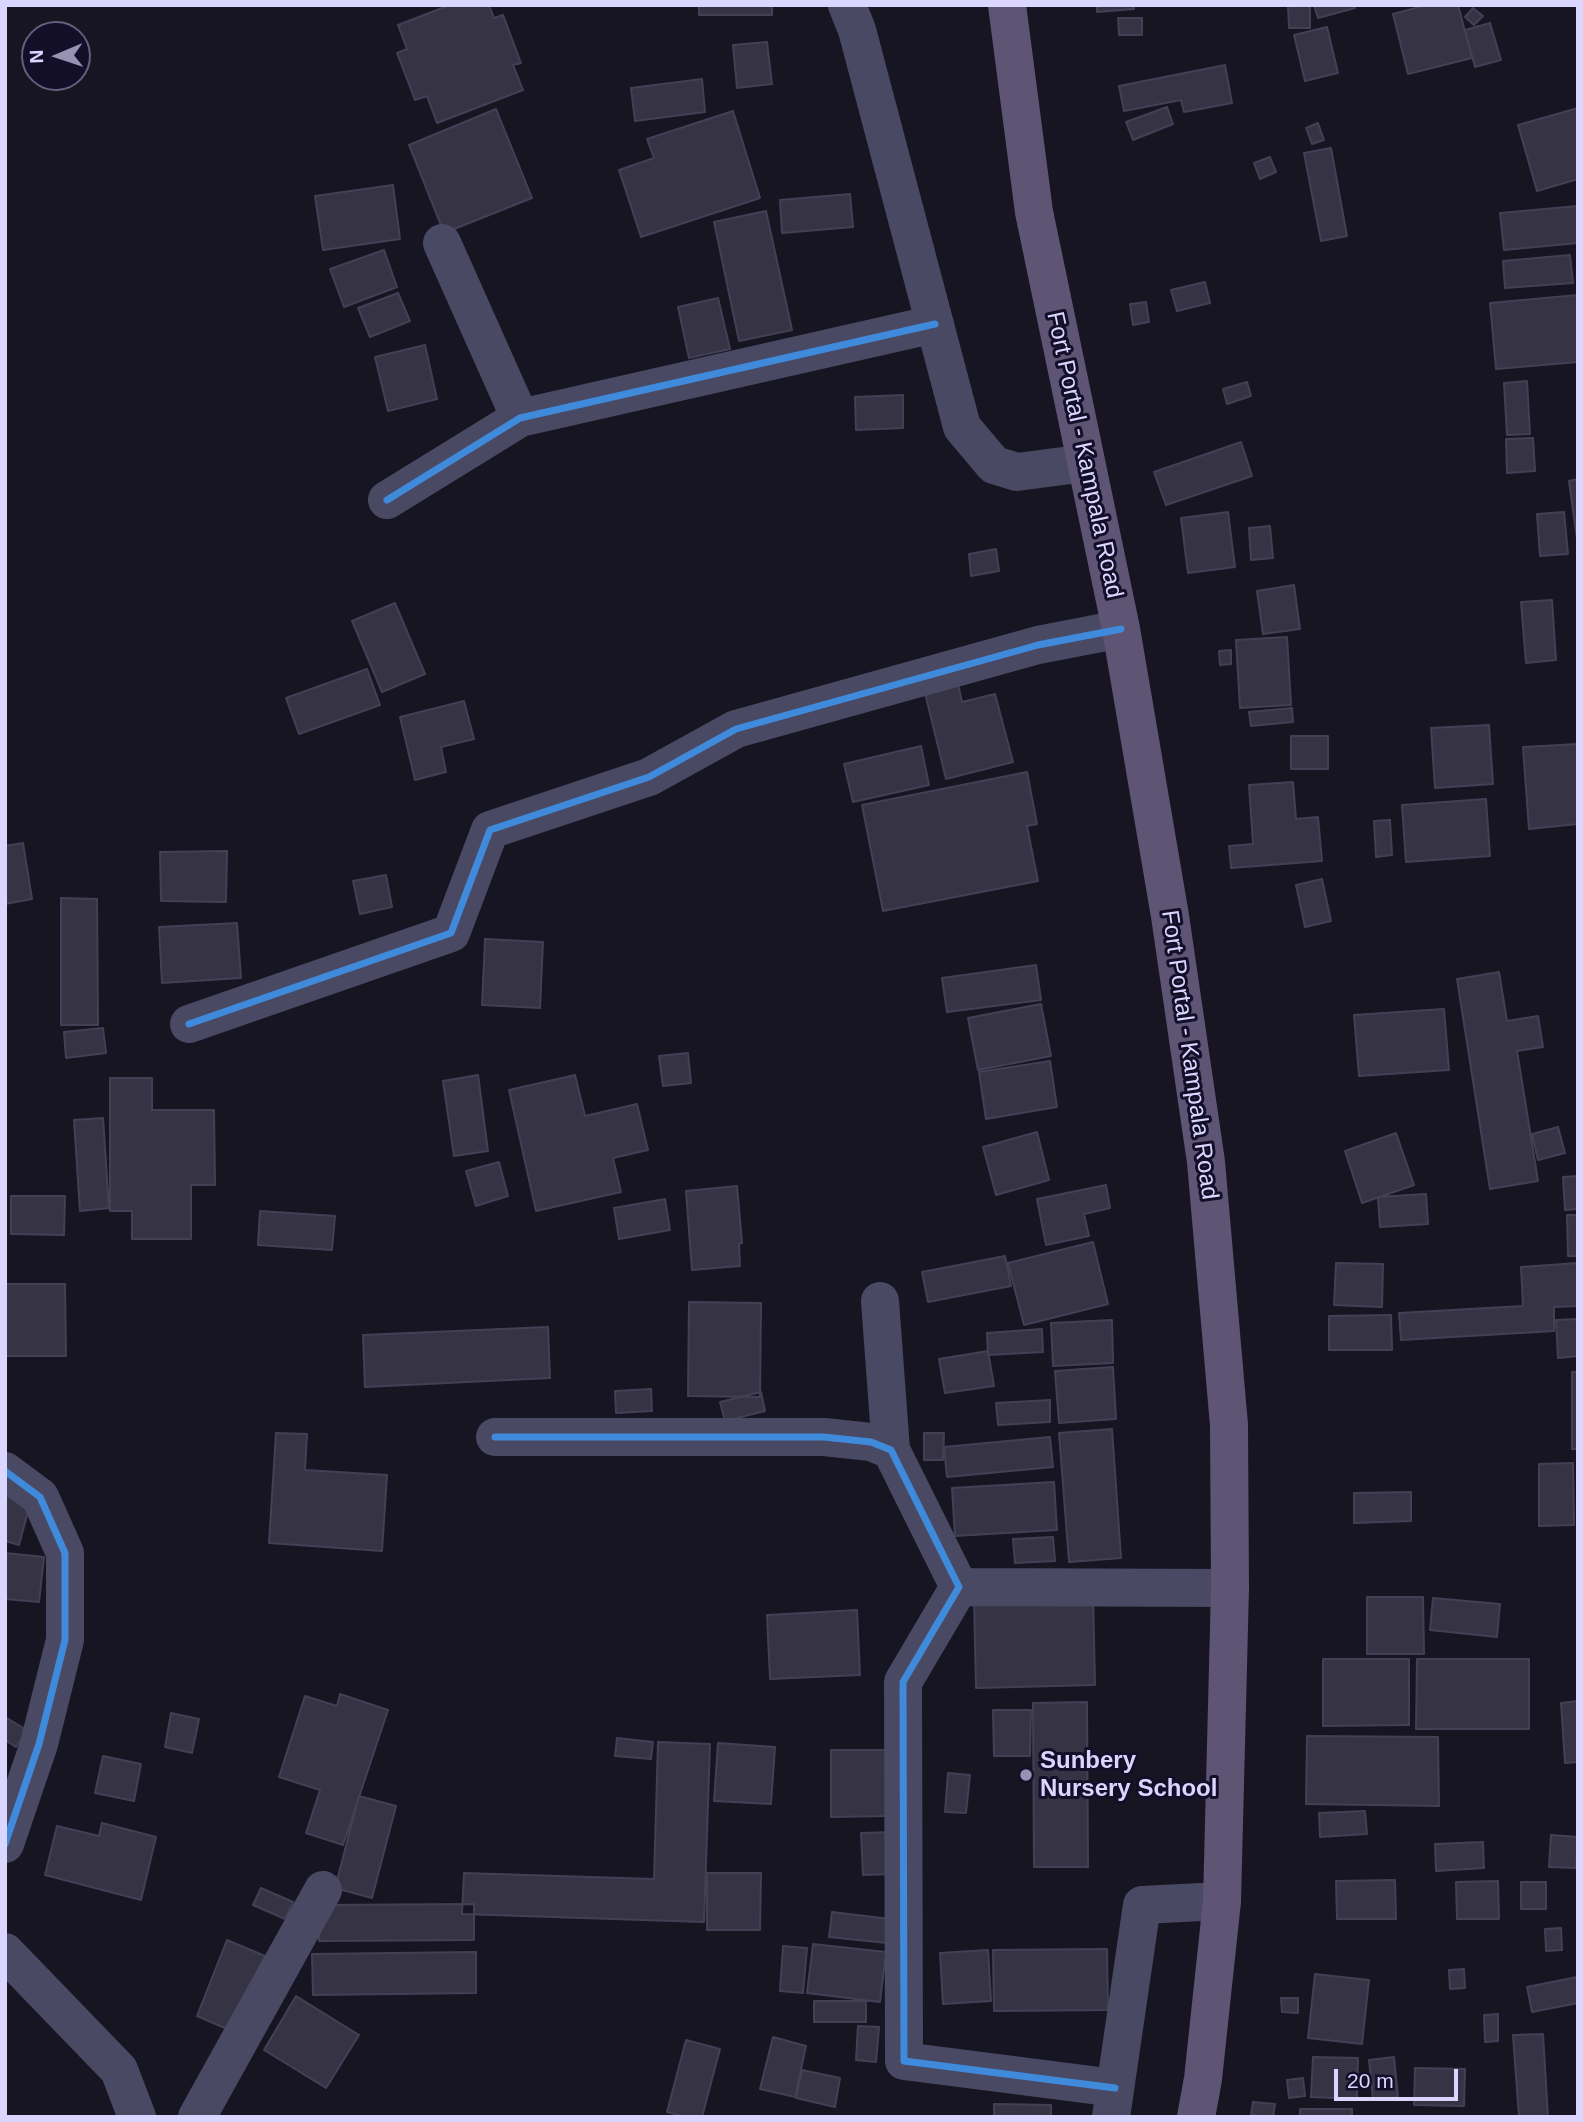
<!DOCTYPE html>
<html>
<head>
<meta charset="utf-8">
<style>
  body { margin:0 }
  #map { position:relative; width:1583px; height:2122px; overflow:hidden; background:#171522; font-family:Arial,sans-serif }
  canvas { display:block }
  .frame { position:absolute; inset:0; border:7px solid #dbd6ff; pointer-events:none }
  .north { position:absolute; left:21px; top:21px; width:70px; height:70px; box-sizing:border-box; background:#130f28; border:2px solid #635f7e; border-radius:50%; rotate:268deg; font-size:19px; font-weight:700; line-height:28px; text-align:center; color:#dbd6ff }
  .north::after { content:''; display:block; margin:auto; width:24px; height:32px; background:#9692b2; clip-path:polygon(50% 0,100% 100%,50% 72%,0 100%) }
  .scale { position:absolute; left:1334px; top:2069px; width:124px; height:32px; box-sizing:border-box; border:4px solid #dbd6ff; border-top:0; padding-left:9px; font-size:21px; line-height:24px; white-space:nowrap; color:#dbd6ff; -webkit-text-stroke:5px #130f28; paint-order:stroke }
</style>
</head>
<body>
<div id="map">
<canvas width="1583" height="2122"></canvas>
<div class="frame"></div>
<div class="north">N</div>
<div class="scale">20 m</div>
</div>
<script>
const g = document.querySelector('canvas').getContext('2d');
g.lineJoin = 'round';
function fill(path, color) { g.fillStyle = color; g.fill(path, 'evenodd'); }
function strokePath(path, color, width, dash) { g.strokeStyle = color; g.lineWidth = width; g.lineCap = dash ? 'butt' : 'round'; g.setLineDash(dash || []); g.stroke(path); }
function write(font, color, halo, rows, align = 'center') {
  g.font = font + ' Arial,sans-serif'; g.lineWidth = 6; g.setLineDash([]); g.textBaseline = 'middle'; g.strokeStyle = halo; g.fillStyle = color; for (const [text, x, y, turn = 0] of rows) {
    g.save(); g.translate(x, y); g.rotate((+turn || 0) * Math.PI / 180); g.textAlign = isNaN(turn) ? turn : align; if (halo) g.strokeText(text, 0, 0); g.fillText(text, 0, 0); g.restore();
  }
}
const building = new Path2D(`
  M450,5h39l5,13 9,-3 18,48 -8,2 10,25 -86,33 -10,-27 -12,4 -18,-47 10,-4 -9,-24z
  M699,5h73v10h-73z
  M1097,5h37v4l-37,3z
  M1288,5h22v23h-21z
  M1314,5h40l1,3 -37,10z
  M1427,5h31l14,53 -64,16 -15,-60z
  M1473,8l10,8 -9,9 -9,-8z
  M1118,18h24v17h-23z
  M1490,23l11,37 -26,7 -10,-37z
  M1327,27l11,46 -33,8 -11,-46z
  M767,42l5,42 -35,4 -4,-43z
  M1225,65l7,38 -48,9 -3,-12 -57,11 -5,-25z
  M702,79l3,33 -70,9 -4,-33z
  M1167,107l6,17 -40,16 -7,-18z
  M1578,108v71l-41,12 -19,-66z
  M496,109l36,89 -88,35 -35,-88z
  M733,111l27,87 -119,39 -22,-67 35,-12 -7,-19z
  M1318,123l6,17 -12,4 -6,-16z
  M1331,148l16,88 -26,5 -17,-88z
  M1270,157l6,15 -16,7 -6,-16z
  M393,185l7,54 -77,11 -8,-54z
  M850,194l3,33 -71,6 -2,-33z
  M1578,206v37l-74,7 -4,-37z
  M766,211l26,119 -53,11 -25,-119z
  M384,250l13,37 -53,20 -14,-38z
  M1570,255l3,28 -68,5 -2,-27z
  M1205,282l5,21 -33,8 -6,-21z
  M398,293l12,28 -40,16 -12,-29z
  M1578,295v67l-82,7 -6,-66z
  M718,298l12,51 -41,9 -11,-51z
  M1146,302l3,20 -16,3 -3,-21z
  M425,345l12,54 -49,12 -13,-54z
  M1527,381l3,53 -23,1 -3,-52z
  M1247,382l4,14 -24,8 -4,-15z
  M903,395v33l-47,2 -1,-33z
  M1533,438l2,33 -28,2 -1,-34z
  M1241,442l11,34 -86,29 -12,-33z
  M1578,479v67l-9,-65z
  M1228,512l7,55 -47,6 -7,-55z
  M1564,512l4,42 -28,2 -3,-42z
  M1270,526l3,32 -22,2 -2,-32z
  M996,549l3,22 -28,5 -2,-22z
  M1294,585l6,44 -37,5 -6,-43z
  M1552,600l4,60 -30,3 -5,-61z
  M395,603l30,71 -43,18 -30,-71z
  M1287,637l4,68 -51,3 -4,-68z
  M1231,650v14l-11,1 -1,-14z
  M367,669l13,36 -81,29 -13,-36z
  M958,684l4,18 33,-8 18,68 -67,17 -21,-86z
  M464,701l10,38 -33,8 5,25 -31,8 -15,-63z
  M1292,708l1,14 -42,4 -2,-14z
  M1489,725l4,59 -58,4 -4,-60z
  M1291,736h37v33h-37z
  M1578,744v80l-49,5 -6,-82z
  M921,746l8,39 -76,17 -9,-38z
  M1027,772l10,52 -10,2 11,55 -155,30 -21,-106z
  M1293,782l3,37 22,-2 4,44 -91,7 -2,-22 24,-2 -4,-59z
  M1486,799l4,57 -84,6 -4,-57z
  M1390,820l2,35 -16,2 -2,-36z
  M23,843l9,56 -27,5v-58z
  M227,851l-1,51 -65,-1 -1,-49z
  M386,875l6,32 -32,7 -7,-33z
  M1322,879l9,42 -26,6 -9,-42z
  M61,898l36,1 1,126h-37z
  M237,923l4,55 -79,5 -3,-56z
  M485,939l58,3 -3,66 -58,-3z
  M1036,965l5,35 -94,12 -5,-34z
  M1499,972l8,49 31,-5 5,31 -26,4 21,130 -48,8 -33,-210z
  M1041,1004l10,52 -73,14 -10,-52z
  M1444,1009l5,61 -90,6 -5,-61z
  M103,1028l3,25 -40,5 -2,-26z
  M688,1053l3,30 -28,3 -4,-30z
  M1050,1061l7,46 -71,12 -7,-47z
  M478,1075l10,76 -34,5 -11,-75z
  M575,1075l10,41 52,-12 11,46 -35,8 8,34 -85,19 -27,-121z
  M110,1078h42v32h62l1,75h-24v54h-59v-28h-22z
  M103,1118l6,90 -29,3 -6,-91z
  M1558,1127l7,26 -27,7 -6,-26z
  M1037,1132l12,48 -53,15 -13,-48z
  M1396,1133l18,52 -52,18 -17,-52z
  M499,1162l9,34 -32,10 -10,-35z
  M1578,1176v33l-13,1 -2,-33z
  M1106,1185l4,23 -26,6 5,22 -43,9 -9,-46z
  M737,1186l5,57 -3,1 1,22 -48,4 -6,-79z
  M1426,1194l2,30 -48,3 -2,-30z
  M11,1196h54l-1,39 -53,-1z
  M665,1199l5,31 -51,9 -5,-31z
  M260,1211l75,5 -3,34 -74,-5z
  M1567,1215h11v41h-10z
  M1093,1242l15,62 -84,21 -16,-62z
  M1005,1256l6,30 -83,16 -6,-30z
  M1336,1263l47,1 -1,43 -48,-2z
  M1578,1263v43l-24,1v24l-153,9 -2,-27 124,-7 -2,-39z
  M6,1284h59l1,72h-61z
  M689,1302l72,1 -1,94 -72,-1z
  M1391,1315l1,35h-63v-34z
  M1578,1319v37l-20,2 -2,-38z
  M1112,1320l1,43 -60,3 -2,-43z
  M548,1327l2,51 -185,9 -2,-52z
  M1042,1329l1,23 -55,3 -1,-22z
  M988,1351l6,35 -49,7 -6,-34z
  M1113,1367l3,52 -57,4 -4,-52z
  M1572,1372h6v77h-6z
  M651,1389l1,22 -36,2 -1,-22z
  M761,1392l4,19 -40,10 -5,-19z
  M1050,1400v22l-52,3 -2,-22z
  M1112,1429l9,129 -52,4 -10,-129z
  M276,1433l31,1 -2,36 82,5 -5,76 -113,-8z
  M924,1433h20l-1,27h-19z
  M1050,1437l3,30 -106,10 -3,-30z
  M1573,1463l1,62 -35,1v-62z
  M1054,1482l3,48 -102,6 -3,-48z
  M1411,1492v29l-57,2v-30z
  M5,1497l25,7 -11,41 -14,-4z
  M1053,1537l2,24 -40,2 -2,-24z
  M5,1553l39,4 -5,45 -34,-3z
  M1093,1595l2,90 -119,3 -2,-91z
  M1367,1597h56l1,57h-57z
  M1433,1598l67,6 -3,33 -67,-7z
  M857,1610l3,65 -90,4 -3,-64z
  M1323,1659h86v66l-86,1z
  M1417,1659h112v70h-113z
  M340,1694l48,16 -45,135 -37,-12 14,-43 -41,-13 26,-81 32,10z
  M1578,1701v61l-13,1 -4,-60z
  M1087,1702l1,165h-54l-1,-164z
  M993,1710h38l-1,46h-36z
  M171,1713l28,6 -7,34 -27,-6z
  M5,1717l22,13 -11,17 -11,-7z
  M1307,1736l131,1 1,69 -133,-2z
  M617,1738l36,4 -2,17 -36,-3z
  M658,1742l52,2 -6,178 -242,-8 2,-41 190,6z
  M718,1743l57,4 -4,57 -57,-3z
  M831,1750h55v66l-55,1z
  M103,1756l38,8 -7,37 -39,-8z
  M948,1773l22,2 -4,38 -21,-1z
  M359,1796l37,10 -24,92 -37,-10z
  M1365,1811l2,23 -47,3 -1,-24z
  M102,1823l54,14 -15,63 -96,-25 12,-49 42,10z
  M893,1832l1,42 -31,1 -2,-42z
  M1551,1835l27,2 -2,31 -27,-1z
  M1483,1842l1,26 -48,3 -1,-27z
  M707,1873h54l-1,57h-53z
  M1395,1880l1,39h-59l-1,-38z
  M1498,1881l1,38h-42l-1,-37z
  M1521,1882h25v27h-25z
  M261,1888l32,14 -8,17 -32,-14z
  M474,1904v36l-155,1v-36z
  M832,1912l58,7 -3,24 -58,-6z
  M1561,1928l1,22 -16,1 -1,-22z
  M227,1940l38,16 -31,76 -37,-16z
  M813,1944l73,8 -6,50 -73,-9z
  M783,1946l24,2 -4,45 -23,-2z
  M1107,1949l1,61 -114,1 -1,-61z
  M988,1950l3,51 -48,3 -3,-51z
  M476,1952v41l-163,2 -1,-41z
  M1464,1969l1,19 -15,1 -1,-19z
  M1315,1974l54,6 -7,64 -54,-6z
  M1577,1977l1,26 -46,9 -5,-25z
  M296,1996l63,39 -33,53 -62,-38z
  M1281,1998h17v15l-16,-1z
  M814,2001h52v21h-52z
  M1498,2014v27l-13,1 -1,-27z
  M858,2026l21,1 -3,35 -20,-2z
  M1543,2034l5,83h-29l-6,-82z
  M773,2037l33,9 -11,51 -35,-8z
  M686,2040l34,9 -18,68h-16l-19,-5z
  M1313,2057l45,1 -1,41 -46,-2z
  M1394,2057l4,40 -25,2 -4,-39z
  M1415,2068l50,1 -1,37 -50,-1z
  M802,2070l38,8 -5,29 -39,-9z
  M1303,2078l2,18 -16,2 -2,-18z
  M1253,2102l22,2 -2,13 -22,-2z
  M994,2104l57,1v12h-57z
  M1300,2109h52v8h-52z`);
fill(building, '#353344');
strokePath(building, '#434056', 2);
strokePath(new Path2D(`
  M847,5l10,25 105,397 32,38 23,7 69,-9
  M442,243l78,175
  M387,500l133,-82 415,-94
  M189,1024l262,-91 39,-103 159,-53 87,-48 302,-84 83,-16
  M880,1301l11,149
  M495,1437h329l47,5 20,8 68,137
  M5,1471l35,26 25,56v87l-26,104 -34,100
  M959,1587l-56,95 1,379 211,27
  M959,1587l271,1
  M5,1952l114,118 18,47
  M197,2117l126,-227
  M1111,2117l31,-212 80,-4`), '#4a4963', 38);
strokePath(new Path2D(`
  M1007,5l27,207 87,417 49,287 36,246 23,263 1,163 -8,313 -19,178 -7,38`), '#5e5474', 38);
strokePath(new Path2D(`
  M387,500l133,-82 415,-94
  M189,1024l262,-91 39,-103 159,-53 87,-48 302,-84 83,-16
  M495,1437h329l47,5 20,8 68,137 -56,95 1,379 211,27
  M5,1471l35,26 25,56v87l-26,104 -34,100`), '#408adc', 7);
for (const [x, y, r, color] of [
  [1026,1775,7,"#9692b2"]
]) { const dot = new Path2D(); dot.arc(x, y, r, 0, 2 * Math.PI); g.fillStyle = color; g.fill(dot); strokePath(dot, '#130f28', 2.5); }
write('24px', '#dbd6ff', '#130f28', [
  ["Fort Portal - Kampala Road",1084,455,78],
  ["Fort Portal - Kampala Road",1189,1055,82]
]);
write('bold 24px', '#dbd6ff', '#130f28', [
  ["Sunbery",1040,1761],
  ["Nursery School",1040,1789]
], 'left');
</script>
</body>
</html>
